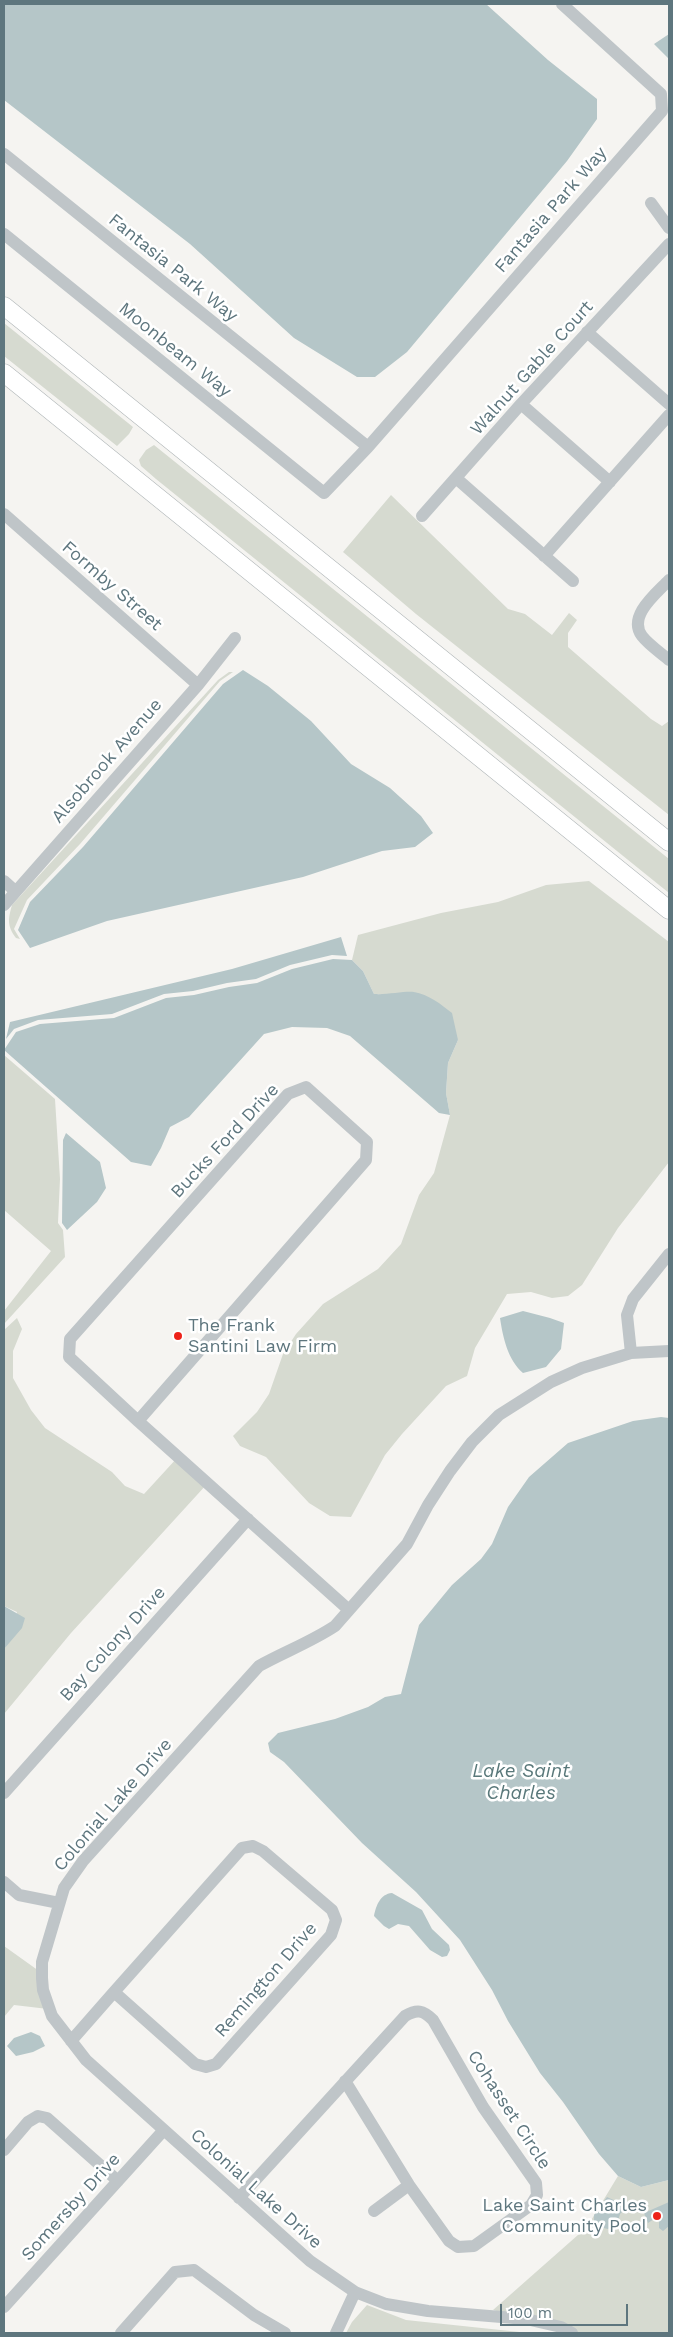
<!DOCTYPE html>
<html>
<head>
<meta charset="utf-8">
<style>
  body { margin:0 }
  #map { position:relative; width:673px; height:2337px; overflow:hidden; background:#f5f4f1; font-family:"Work Sans",sans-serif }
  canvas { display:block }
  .frame { position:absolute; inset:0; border:5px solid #5e767e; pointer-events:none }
  .scale { position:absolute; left:500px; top:2304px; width:128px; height:22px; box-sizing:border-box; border:2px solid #5e767e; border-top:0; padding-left:6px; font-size:15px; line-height:18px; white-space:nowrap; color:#5e767e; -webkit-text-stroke:4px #fff; paint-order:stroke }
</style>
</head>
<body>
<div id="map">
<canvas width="673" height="2337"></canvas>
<div class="frame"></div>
<div class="scale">100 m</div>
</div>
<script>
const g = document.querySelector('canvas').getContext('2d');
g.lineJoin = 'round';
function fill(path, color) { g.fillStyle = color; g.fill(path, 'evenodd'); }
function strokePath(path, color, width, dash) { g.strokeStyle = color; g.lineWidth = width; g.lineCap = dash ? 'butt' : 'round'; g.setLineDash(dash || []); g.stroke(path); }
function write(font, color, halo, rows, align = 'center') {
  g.font = font + ' "Work Sans",sans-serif'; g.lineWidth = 5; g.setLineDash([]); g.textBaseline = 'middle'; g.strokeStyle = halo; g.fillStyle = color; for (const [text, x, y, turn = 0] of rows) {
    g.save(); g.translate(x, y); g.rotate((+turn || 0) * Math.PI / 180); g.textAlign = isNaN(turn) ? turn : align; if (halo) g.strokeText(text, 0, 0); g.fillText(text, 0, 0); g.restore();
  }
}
fill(new Path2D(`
  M4,323l129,104 -4,7 -12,12 -113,-90z
  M154,445l515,414v34l-513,-414 -15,-13 -2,-6 7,-10z
  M391,495l117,114 17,5 27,21 17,-22 8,7 -9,13v14l83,72 11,7 7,-5v94l-253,-201 -73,-62z
  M229,672h4l-13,9 -140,163 -53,56 -13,29 6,10 -4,-1c-9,-12 -8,-19 -4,-33l206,-225z
  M589,881l80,61v220l-51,66 -36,57 -14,11 -16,2 -21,-6 -24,2 -32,54 -8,28 -21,10 -44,48 -17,21 -34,62 -21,-1 -21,-13 -43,-46 -26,-11 -7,-10 24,-24 12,-18 14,-40 13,-20 27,-30 55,-35 23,-25 18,-49 15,-22 16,-58 -4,-22 2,-30 10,-23 -44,-48 -25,3 -15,-1 -11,-23 -11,-11 6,-25 83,-22 57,-11 48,-17z
  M4,1055l51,44 5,80 -2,44 5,7 2,27 -61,67v-13l47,-60 -47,-41z
  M17,1318l5,11 -9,22v27l18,32 14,18 67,44 13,14 19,8 33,-36 30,26 -136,149 -67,81v-65l3,-5 10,-32 -13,-6v-276z
  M4,1946l35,25 9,38 -34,-4 -10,12z
  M618,2176l23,11 28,-7v153h-97l-79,-23 94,-83z
  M367,2305l39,15 123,13h-183l6,-11z`), '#d6dad0');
fill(new Path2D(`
  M4,4h482l62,56 49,39v20l-30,42 -160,191 -32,25h-18l-63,-39 -104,-94 -186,-144z
  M669,34v25l-15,-15z
  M243,670l25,16 43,35 40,43 39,24 31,28 12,17 -18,14 -33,4 -79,26 -196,44 -77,27 -12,-18 12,-28 53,-55 140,-163z
  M341,937l6,19 -15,-1 -42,10 -34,14 -29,4 -34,8 -29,3 -52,20 -74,6 -24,9 -8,10 4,-17 222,-53z
  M333,959l19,1 11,11 11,23c13,1 30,-3 40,-2 14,2 28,13 38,21l6,27 -10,23 -2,30 4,22 -11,-2 -89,-77 -23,-8 -35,-1 -28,7 -75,83 -19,10 -9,21 -10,18 -20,-4 -127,-112 12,-18 24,-8 74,-6 52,-20 28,-3 35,-8 28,-4 35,-14z
  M66,1133l34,29 6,26 -9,14 -30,28 -5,-7 1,-83z
  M523,1311l27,7 14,5 -3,26 -15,18 -23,6c-15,-13 -20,-35 -23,-55z
  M661,1417l8,1v762l-28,7 -23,-11 -19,-22 -36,-52 -23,-29 -32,-52 -16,-31 -32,-50 -44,-48 -54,-49 -78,-81 -14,-10 -2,-9 10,-10 57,-14 33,-12 17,-10 16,-3 18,-69 33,-40 29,-26 11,-15 16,-37 21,-30 39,-34 65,-22z
  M4,1606l21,12 -3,10 -18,21z
  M392,1893l30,17 10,19 17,16 1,5 -3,6 -5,1 -12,-7 -21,-24 -11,-2 -9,5 -5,-3 -10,-10c2,-10 6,-22 18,-23z
  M31,2032l9,4 5,10 -12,6 -17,4 -9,-10 7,-8z
  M607,2197l15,7 2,6 -4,4 -3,11 -9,4 -14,-3v-11z
  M669,2202v24l-6,5 -4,-3v-7l-5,-2 -6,4 -4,-10z`), '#b5c6c8');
const highway = new Path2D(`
  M4,306l665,536
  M4,373l665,537`);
strokePath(highway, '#b0b6b8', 19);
strokePath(new Path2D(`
  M4,154l364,293
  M651,203l18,25
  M4,234l320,259 44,-46 294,-336 -1,-17 -99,-90
  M587,332l82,72
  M521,404l89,78
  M456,478l117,103
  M4,514l194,171
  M422,516l99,-112 148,-160
  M544,556l125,-141
  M669,580c-12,13 -42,36 -27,56 7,9 19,17 27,24
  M4,881l11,10
  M4,905l194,-220 37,-47
  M306,1087l61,55 -1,18 -228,261 -69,-64 1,-18 218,-245z
  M631,1353l-4,-38 6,-16 36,-45
  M138,1421l211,189
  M4,1793l244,-274
  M253,1846l10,5 69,59 4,10 -5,15 -115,129 -10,3 -11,-3 -81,-72 128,-144z
  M4,1882l15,13 40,8
  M71,2041l43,-49
  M4,2150l24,-28 10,-6 9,2 71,63
  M239,2198l166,-182c12,-7 18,-6 28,4l50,87 53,76 1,12 -6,10 -57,41 -16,1 -9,-6 -40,-56 -64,-104
  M374,2211l35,-26
  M4,2307l159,-176
  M121,2333l54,-61 19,-2 60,45 31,18
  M336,2333l19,-41
  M572,2333l-11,-6 -35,-8 -98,-8 -42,-7 -31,-12 -45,-31 -224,-201 -34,-44 -9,-26 -1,-12v-16l22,-74 19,-27 176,-195c25,-14 52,-24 76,-40l72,-82 21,-39 22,-34 22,-29 27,-27 52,-33 31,-14 49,-15 38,-2`), '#bfc5c8', 12);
strokePath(highway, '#fff', 18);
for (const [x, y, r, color] of [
  [178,1336,5,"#ed2219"],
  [657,2216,5,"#ed2219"]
]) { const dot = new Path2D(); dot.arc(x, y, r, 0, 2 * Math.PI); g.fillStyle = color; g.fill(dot); strokePath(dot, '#fff', 2); }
write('18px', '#5e767e', '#fff', [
  ["Fantasia Park Way",551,210,-49],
  ["Fantasia Park Way",173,268,39],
  ["Moonbeam Way",175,350,39],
  ["Walnut Gable Court",532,368,-48],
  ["Formby Street",112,586,41],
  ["Alsobrook Avenue",107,761,-49],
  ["Bucks Ford Drive",225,1141,-47],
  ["Bay Colony Drive",113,1644,-48],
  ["Colonial Lake Drive",113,1805,-49],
  ["Remington Drive",266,1980,-49],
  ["Cohasset Circle",509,2110,57],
  ["Colonial Lake Drive",256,2189,42],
  ["Somersby Drive",71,2207,-48]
]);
write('18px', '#5e767e', '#fff', [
  ["The Frank",188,1326],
  ["Santini Law Firm",188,1347],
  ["Lake Saint Charles",647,2206,"right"],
  ["Community Pool",647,2227,"right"]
], 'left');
write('italic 19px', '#59787a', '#fff', [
  ["Lake Saint",521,1771],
  ["Charles",521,1793]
]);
</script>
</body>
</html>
